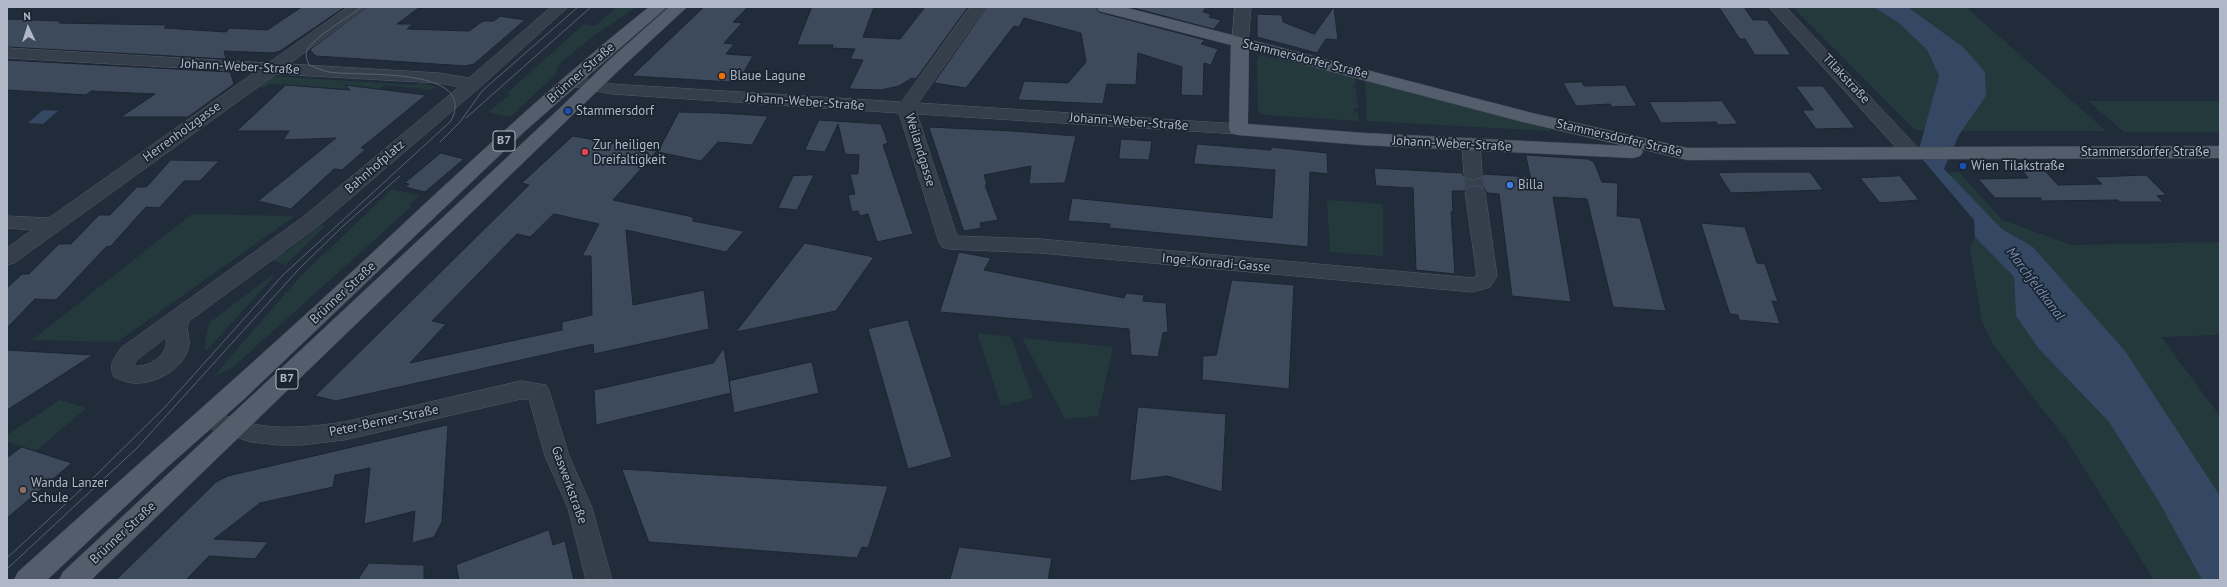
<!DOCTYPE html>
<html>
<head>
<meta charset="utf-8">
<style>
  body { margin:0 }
  #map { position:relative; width:2227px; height:587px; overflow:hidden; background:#212c3b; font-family:"PT Sans",sans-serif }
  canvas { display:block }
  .frame { position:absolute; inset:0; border:8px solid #b0b8c7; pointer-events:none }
  .north { position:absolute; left:8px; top:8px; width:40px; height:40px; -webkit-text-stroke:3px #1a2330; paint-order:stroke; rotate:356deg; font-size:11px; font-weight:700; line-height:16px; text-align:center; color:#b0b8c7 }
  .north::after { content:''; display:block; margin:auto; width:14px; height:18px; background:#b0b8c7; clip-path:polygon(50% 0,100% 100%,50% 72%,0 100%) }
</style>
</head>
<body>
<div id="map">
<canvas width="2227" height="587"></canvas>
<div class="frame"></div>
<div class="north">N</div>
</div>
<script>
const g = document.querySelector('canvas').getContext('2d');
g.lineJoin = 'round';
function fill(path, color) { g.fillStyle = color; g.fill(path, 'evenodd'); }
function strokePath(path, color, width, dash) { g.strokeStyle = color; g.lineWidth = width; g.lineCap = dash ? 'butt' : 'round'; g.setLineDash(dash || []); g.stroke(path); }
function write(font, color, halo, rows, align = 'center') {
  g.font = font + ' "PT Sans",sans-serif'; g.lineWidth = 3.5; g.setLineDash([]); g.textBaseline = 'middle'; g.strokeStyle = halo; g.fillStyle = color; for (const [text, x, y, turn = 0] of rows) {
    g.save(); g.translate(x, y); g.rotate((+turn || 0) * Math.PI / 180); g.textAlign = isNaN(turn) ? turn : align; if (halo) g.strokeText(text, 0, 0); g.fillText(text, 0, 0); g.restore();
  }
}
fill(new Path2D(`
  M617,7h20l-42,28 -35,28 -5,12 -45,42 -22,-5 22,-17 -4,-1 78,-70 11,2z
  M1793,7h80l26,16 28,27 12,26 -14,54h-10z
  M1908,7h58l140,124h-144l24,-35 -23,-49z
  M1262,55l93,23 1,7 -3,1 3,4 2,18h-4v4l4,1 1,8 -94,-6 -7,-3 -1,-51 1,-4z
  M271,76l144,9 5,-3 16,5 -5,3 -47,-5 -5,6 -108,-7 -9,4 -5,-2z
  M1365,80l172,46 13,3v2l-183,-10z
  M2088,101h132v31h-96z
  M1959,172l43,48 70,25 148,-3v93l-59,2 59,79v80l-170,-230 -17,-19 -31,-18 -55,-56z
  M392,189l28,7 -11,9 3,1 -179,161 -20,10 86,-99z
  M1327,200l56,4v52l-53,-4z
  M192,214l103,2 -178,126 -85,-2z
  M326,225l-41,40 -14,-5 13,-9 2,1 34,-26z
  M1975,237l39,40 2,39 23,33 70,73 50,80 43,78h-48l-87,-139 -73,-95 -12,-24 -12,-73z
  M275,275l-67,74h-4l5,-26 62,-47z
  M977,333l34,4 22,61 -32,8z
  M1022,338l91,9 -15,69 -33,3z
  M60,400l26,8 -50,43 -29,-9v-7z`), '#23393c');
fill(new Path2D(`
  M1873,7h35l55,40 22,25 1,24 -27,39 -15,34 58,60 31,18 92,104 95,145v84h-18l-43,-78 -50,-80 -70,-73 -23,-33 -2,-39 -39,-40 -1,-17 -51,-60 -4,-11 20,-73 -12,-26 -28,-27z
  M43,110l15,1 -15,13 -15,-1z`), '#344763');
const building = new Path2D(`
  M302,7h43l-65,44 -7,2 -49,-2 2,8 -219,-12v-28l54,2 -2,2 108,2 -3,3 62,4 4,-4 37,2z
  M367,7h53l-23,17h16l-6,5 62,2 14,-10h11l6,-5 25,4 -51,44 -8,2 -150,-10 -6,-6z
  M704,7h44l-15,15 9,1 -18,20 10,1 -8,10 27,2 -12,21h-8l-3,5 -98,-6z
  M812,7h62l-11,30 37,2 25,-32h43l-52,72 -4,-1 -13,8 -18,4 -32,-1 14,-29 -13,-1 5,-10 -23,-1 1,-3h-36z
  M987,7h109l3,5 106,28 -4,4 17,5 -7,16 -7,-2 -1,33 -22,-1 1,-28 -44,-14 -2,32 -29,-1 -4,20 -85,-4 6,-19 44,2 18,-21 -5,-29 -57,-15 -5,9 -5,-1 -48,62 -32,-5z
  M1130,7h76l-3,5 8,2 -2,3 12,3 -7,9z
  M1334,7l4,33 -12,-1 -9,14 -60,-16v-23l25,1 1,7 31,12z
  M1719,7h25l9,13h14l24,35h-36l-10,-16h-5z
  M7,60l223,12 4,12 -46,33h-67l34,-23 -64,-3 -5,4 -79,-5z
  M1582,82l2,4 41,-1 12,21 -25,1 -2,-3 -34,2 -13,-23z
  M286,85l64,5 -5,-5 81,10 -65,53 5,1 -24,21 -8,-1 -43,40 -33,-8 78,-63 -53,2 6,-9h-52z
  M1796,86h27l32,42 -39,1 -14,-19h11z
  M1722,101l16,23 -20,1 -2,-3 -55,1 -12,-21z
  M679,112l40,1 49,3 -16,29 -34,-3 -17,19 -43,-9z
  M819,120l62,4 7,19 -5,2 30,89 -36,8 -9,-28 -8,2 -2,-5 -6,1 -4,-17 7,-1 -5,-20h8l1,-19 -14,-1 -7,-30 -13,28 -20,-2z
  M929,127l84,4 63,5 -11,47 -36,1 2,-18 -47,9 3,10h-2l13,35 -18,3 1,5 -17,3z
  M573,136l84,15 -44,49 80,17v4l51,10 -18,21 -100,-22 7,75 71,-15 5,39 -115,25 -1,-10 -257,57 -21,-5 214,-211 -7,-2zM554,214l45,10 -17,32h9l1,59 -30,7v8l-152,33 36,-39 -14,-3 85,-87 13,3z
  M1121,139l31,2 -3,19 -30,-1z
  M1197,144l74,6v-3l56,6 1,21 -18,-2 -2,75 -199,-19 1,-4 -42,-3 4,-23 200,20 3,-48 -81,-6z
  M441,153l23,6 -39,33 -20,-5 4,-3 -4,-1z
  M1526,155l62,4 6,3 8,20 16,1 -1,33 23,2 26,93 -53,-4 -26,-108 -34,-2 18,105 -59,-6 -13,-102 -12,-1 -4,-6 -8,-2 -7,2 -4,4h-12l1,21h-2l4,62 -39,-4 -3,-82 -37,-2 -2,-18 88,5 4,6 7,2 7,-2 3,-5 47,3z
  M171,160l48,1 -19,20h-16l-25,27 -13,-1 -36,40 -3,-1 -51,54 -21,-1 -28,29v-40l15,-14h7l30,-30h12l28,-29h11l27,-28h9z
  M2023,171h22l13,14 44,-1 -7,-7 51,-2 20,20 -9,1 6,6h-43l-2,-2 -77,1v-3h-46l-17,-19 50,-1z
  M1743,172h67l13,18 -92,3 -13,-20z
  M814,175l-17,35 -19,-2 15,-32z
  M1900,176l19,24 -39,3 -20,-25z
  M1701,223l44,4 12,36 8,1 13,38 -6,-1 8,23 -41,-4 -1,-5 -8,-1z
  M805,243l69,14 -38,54 -100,21z
  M959,252l32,6 -7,12 140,28 2,-5 18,2 -1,6 23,2 2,29 -5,1 -5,24 -27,-2 -2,-26 -189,-17z
  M1232,280l62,5 -5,104 -87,-9 1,-24 13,-1z
  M908,320l44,137 -44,12 -40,-140z
  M724,348l7,45 -135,32 -2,-35 119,-27z
  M7,350l86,5 -86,55z
  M812,362l7,31 -85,20 -5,-32z
  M1138,407l88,7 -4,78 -55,-16 -37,5z
  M448,425l-6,97 -8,15 -22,6 3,-32 -51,13 6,-56 -35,7 -2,12 -73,16 -46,36 54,3 -13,17 -46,-3 -23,24h-70l100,-98 12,-6z
  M22,447l50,16 -65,55v-60z
  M622,469l266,17 -20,62 -6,-1 -5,11 -208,-16z
  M549,530l4,15 12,-4 9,39h-115l-3,-15z
  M959,547l93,11 -4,22h-98z
  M369,563l55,2v15h-66z`);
fill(building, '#3d4a5b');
strokePath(building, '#1c2532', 1);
strokePath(new Path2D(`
  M1473,174l2,18`), '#364150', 18, [18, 9]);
const minor = new Path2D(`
  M348,7h18l-77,57 150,9 30,5 82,-71h17l-89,81 -162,139 -128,94c-4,9 1,15 0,24 -3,22 -31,38 -51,38 -8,1 -16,-3 -24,-6 -6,-12 0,-19 7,-29l182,-131 156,-130 -20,-4 -163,-9 -262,189 -7,2v-17l25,-18 -25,-2v-12l42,2 206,-146 -248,-14v-10l261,15zM166,338c4,17 -17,30 -33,28l4,-6z
  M970,7h16l-68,96 320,21 6,1 3,4 -3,4 -6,1 -321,-20 40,122 83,3 433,39 4,-2 -12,-84 3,-4 7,-2 7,2 3,4 12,84 -7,11 -17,5 -433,-39 -91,-4 -7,-2 -3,-5 -40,-129 -287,-19 -46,-9 -3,-4 3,-4 6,-1 40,8 289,18z
  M1235,7h16l-3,36 -2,4h-12l-2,-4z
  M1769,7h17l133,142 2,4 -2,4 -7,2 -7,-2z
  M1471,138l6,2 3,4 2,30 -2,4 -7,2 -7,-2 -2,-4 -2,-30 3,-4z
  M521,381l25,4 3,6 20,65 23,52 20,72h-26l-18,-72 -23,-52 -16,-57h-8l-177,41 -43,5h-21l-29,-3 -54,-18 -4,-6 4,-6c14,-5 29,5 44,9 34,10 68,6 103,1z`);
const major = new Path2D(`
  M649,7h18l-142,124 -282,269 -79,70 -117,110h-33l4,-8c99,-90 200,-177 298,-267 110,-101 216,-205 333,-298z
  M669,7h18l-68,63 -528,510h-32l4,-8 498,-465 46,-45z
  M1097,7h27l408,106 155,35 533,-2v12l-533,2 -46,-11 2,3 -3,4 -7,2 -270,-13 -125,-10 -7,-2 -2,-4 2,-84 -132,-34zM1249,50l274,72 103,24 -263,-13 -115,-9z`);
strokePath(minor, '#535b69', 1);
strokePath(major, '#3e4754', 1);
fill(minor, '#353e4b');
fill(major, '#535d6c');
strokePath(new Path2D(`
  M466,118l125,-111
  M440,142l20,-20 22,-31 96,-84
  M7,558l80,-74 78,-77 118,-132 168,-154c28,-56 -94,-44 -122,-49 -7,-1 -13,-5 -20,-7 -2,-5 -4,-10 -2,-15 6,-12 43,-34 55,-43
  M7,569l130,-121 162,-179 43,-42 58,-51`), '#566273', 1);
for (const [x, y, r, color] of [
  [722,76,4,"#e8710a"],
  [568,111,4,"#1a4fb4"],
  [585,152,4,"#e0444e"],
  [1963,166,4,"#1a4fb4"],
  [1510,185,4,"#3f7fe0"],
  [23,490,4,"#8d6e63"]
]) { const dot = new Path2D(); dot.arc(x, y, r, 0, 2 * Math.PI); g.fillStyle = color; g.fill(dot); strokePath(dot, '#1a2330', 1.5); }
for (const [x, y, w] of [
  [504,141,22],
  [287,379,22]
]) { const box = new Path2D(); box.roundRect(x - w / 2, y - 10, w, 20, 3); g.fillStyle = '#1a2330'; g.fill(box); strokePath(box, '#b0b8c7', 1); }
write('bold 12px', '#b0b8c7', null, [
  ["B7",504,141],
  ["B7",287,379]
]);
write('13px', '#b0b8c7', '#1a2330', [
  ["Stammersdorfer Straße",1305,59,14],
  ["Johann-Weber-Straße",240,67,3],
  ["Brünner Straße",581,73,-41],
  ["Tilakstraße",1846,79,47],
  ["Johann-Weber-Straße",805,102,4],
  ["Johann-Weber-Straße",1129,122,4],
  ["Herrenholzgasse",182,132,-36],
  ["Stammersdorfer Straße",1619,138,13],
  ["Johann-Weber-Straße",1452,144,3],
  ["Weilandgasse",920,150,73],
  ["Stammersdorfer Straße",2145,152],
  ["Bahnhofplatz",375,167,-41],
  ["Inge-Konradi-Gasse",1216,263,5],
  ["Brünner Straße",343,293,-43],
  ["Peter-Berner-Straße",384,421,-12],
  ["Gaswerkstraße",569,485,70],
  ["Brünner Straße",123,533,-43]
]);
write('13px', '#b0b8c7', '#1a2330', [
  ["Blaue Lagune",730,76],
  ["Stammersdorf",576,111],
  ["Zur heiligen",593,145],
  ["Dreifaltigkeit",593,160],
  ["Wien Tilakstraße",1971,166],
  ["Billa",1518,185],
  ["Wanda Lanzer",31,483],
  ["Schule",31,498]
], 'left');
write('italic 14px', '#768eb1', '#1a2330', [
  ["Marchfeldkanal",2035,284,53]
]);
</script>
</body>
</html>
